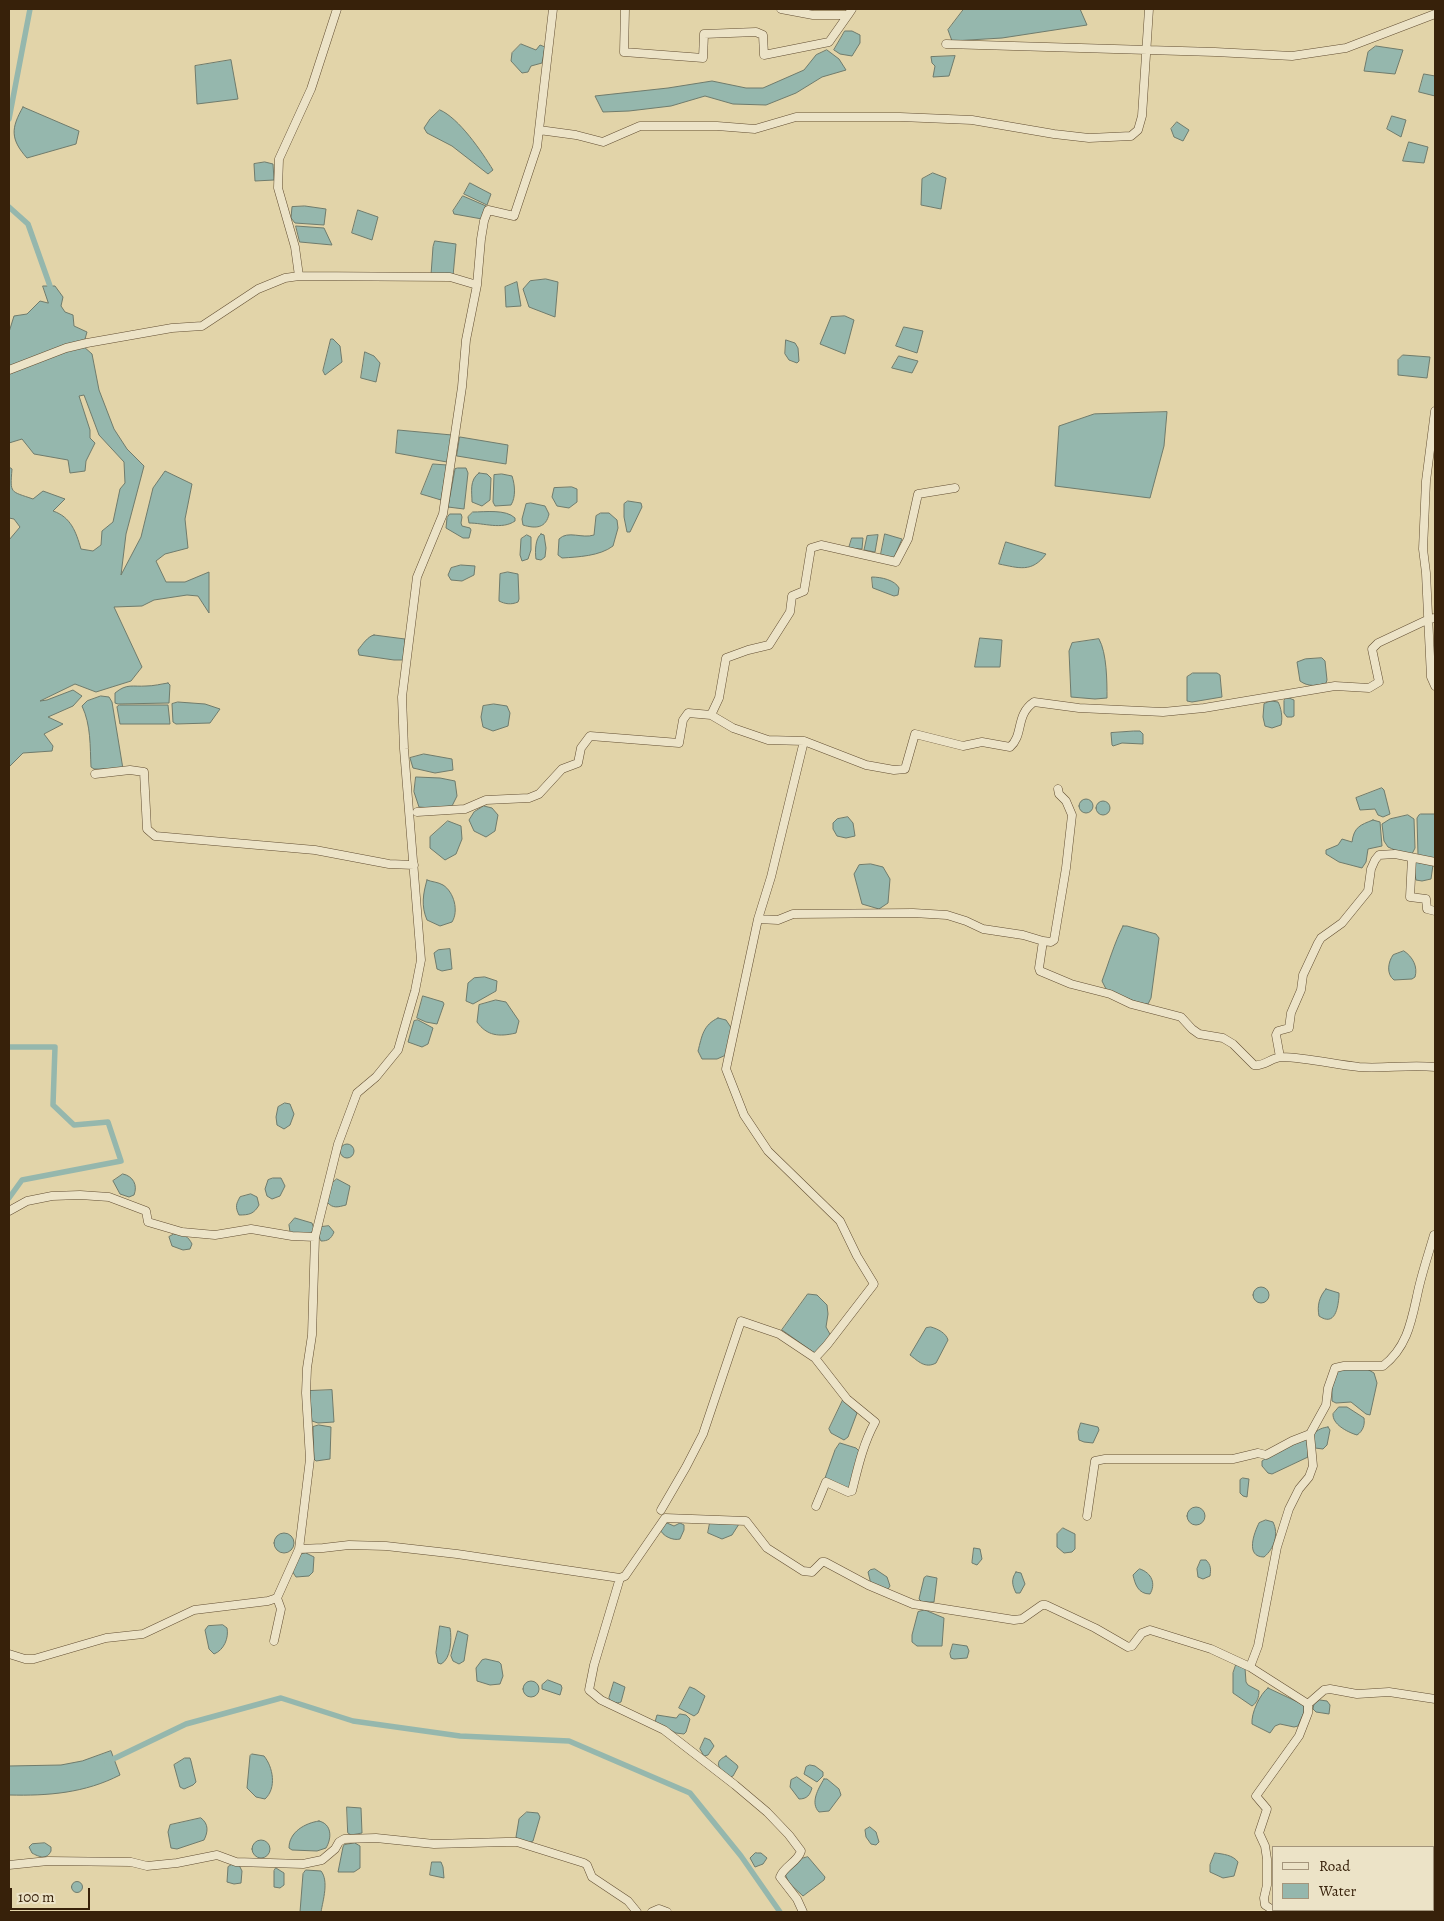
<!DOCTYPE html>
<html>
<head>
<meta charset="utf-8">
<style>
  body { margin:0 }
  #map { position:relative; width:1444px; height:1921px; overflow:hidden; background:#e2d4a9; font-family:Alegreya,serif }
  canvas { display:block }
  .frame { position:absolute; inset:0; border:10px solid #37210a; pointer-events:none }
  .legend { position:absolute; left:1272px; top:1846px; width:162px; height:65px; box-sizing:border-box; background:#ece3c7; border:1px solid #a4957b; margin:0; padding:6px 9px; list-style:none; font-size:15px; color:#37210a }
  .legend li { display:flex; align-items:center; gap:10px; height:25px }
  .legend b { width:25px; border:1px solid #a4957b }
  .scale { position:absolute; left:10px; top:1888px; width:80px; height:22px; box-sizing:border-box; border:2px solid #37210a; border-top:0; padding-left:6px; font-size:15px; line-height:18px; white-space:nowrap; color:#37210a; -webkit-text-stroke:4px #ece3c7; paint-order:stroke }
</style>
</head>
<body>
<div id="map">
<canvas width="1444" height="1921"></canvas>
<div class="frame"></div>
<ul class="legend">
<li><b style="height:6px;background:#ece3c7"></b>Road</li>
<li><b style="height:14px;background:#95b7ad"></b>Water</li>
</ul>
<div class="scale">100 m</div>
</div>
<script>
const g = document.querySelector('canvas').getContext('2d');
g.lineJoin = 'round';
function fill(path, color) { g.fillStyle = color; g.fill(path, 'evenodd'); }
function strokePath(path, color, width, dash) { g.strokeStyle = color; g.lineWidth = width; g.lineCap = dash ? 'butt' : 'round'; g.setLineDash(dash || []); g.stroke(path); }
const water = new Path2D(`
  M964,9h116l7,16 -85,13 -50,3 -4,-11z
  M845,31h7l8,4v8l-8,13 -12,-2 -6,-4z
  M521,44l15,6 4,-5 5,2 -3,16 -11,3 -3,6 -6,1 -11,-12 1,-8z
  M1376,46l27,4 -8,24 -31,-3 4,-19z
  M827,50l12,9 7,11 -24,7 -26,16 -30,12 -33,-1 -28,-8 -34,10 -42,5 -26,1 -8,-16 73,-8 44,-7 34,7h17l41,-18 12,-15z
  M955,56l-6,20 -16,1 2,-11 -3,-3 -1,-6z
  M231,60l7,39 -41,5 -2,-38z
  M1424,74l11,2v20l-16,-4z
  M23,107l56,24 -3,13 -49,14c-17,-19 -16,-30 -4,-51z
  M440,110c19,8 42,42 53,60l-5,4 -36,-28 -25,-13 -3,-5 6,-9z
  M1392,116l14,4 -5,17 -14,-8z
  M1177,122l12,8 -6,11 -9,-4 -3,-8z
  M1409,142l19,5 -4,16 -21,-2z
  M265,162l8,2 1,16 -19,1 -1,-17z
  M933,173l13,5 -5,31 -20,-4 1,-26z
  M470,183l21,11 -4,11 -23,-11z
  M463,196l23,10 -4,13 -28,-5 -1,-3z
  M305,206l21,3 -2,16 -29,-2 -4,-5 1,-11z
  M358,210l20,7 -6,23 -20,-7z
  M296,226l28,2 8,17 -32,-3z
  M435,241l21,3 -3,32 -22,-1 2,-28z
  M546,279l12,3 -3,35 -26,-10 -6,-18 7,-8z
  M517,282l4,24 -15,1 -1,-20z
  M43,286h12l8,11 -2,9 4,6 8,3 1,11 13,6 -4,14 9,8 7,36 15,39 13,20 17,17 -18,68 -5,41 20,-38 12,-49 12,-17 27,13 -7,35 3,29 -23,6 -9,7 10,21h19l24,-10v41l-11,-17 -11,-1 -33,5 -12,6 -28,1 28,60 -11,14 -35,11 -21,-8 -35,17 7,-1 26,-10 9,6 -9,10 -25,11 15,7 -19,10 9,12 -1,5 -29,2 -14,14v-227l11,-13 -6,-8 -5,-1v-51l3,2c-2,25 -2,22 21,30l10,-8 22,8 -12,12c18,6 23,21 28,38l12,2 8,-6 1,-14 11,-9 7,-33 5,-6 -1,-21 -25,-27 -15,-40 -5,1 11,34v8l5,5 -9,18 -1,10 -15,2 -2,-13 -34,-6 -12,-15 -13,4v-111l5,-16 13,-2 13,-13 8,2z
  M845,316l9,4 -9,34 -25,-10 11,-27z
  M904,327l19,4 -6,22 -21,-7z
  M331,339h2l7,7 2,16 -17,13 -2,-4z
  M786,340l9,3 3,5 1,13 -2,2 -8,-3 -4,-6z
  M365,352l9,4 6,7 -4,19 -15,-4z
  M1403,355l27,2 -3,21 -29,-3v-15z
  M899,356l19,5 -6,12 -20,-5z
  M1167,412l-3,34 -14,52 -95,-12 4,-60 35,-12z
  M398,430l54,5 -5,27 -51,-9z
  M460,437l48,8 -2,19 -49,-8z
  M433,464l14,1 -6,35 -20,-6z
  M458,468h8l2,5 -4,36 -16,-2 7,-38z
  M479,473l8,1 4,4 -1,22 -8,6 -10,-4c0,-10 -3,-22 7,-29z
  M502,474l10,2c3,9 4,21 -1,29l-16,1 -2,-4 1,-27z
  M572,487l5,2v13l-8,6 -12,-2 -5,-9 2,-9z
  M628,501l13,2 1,4 -12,25h-3l-3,-15v-13z
  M531,503l14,3 4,8c-3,14 -13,15 -26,11l-1,-6 4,-15z
  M473,512c12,0 33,-3 42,6v3c-13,9 -31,2 -46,2l-1,-6z
  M601,513h8l8,7 1,8 -5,18c-13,10 -35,11 -51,12l-4,-3 1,-16c9,-9 23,0 35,-4l2,-19z
  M450,514h11l1,3 -1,6 1,3 8,2 1,2 -2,8h-6l-17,-10 1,-10z
  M541,534l3,1 2,13 -1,9 -4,3 -5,-1c-1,-7 -1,-21 5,-25z
  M885,534l17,5 -9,21 -12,-6z
  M527,535l4,2v13l-3,9 -6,2 -2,-6 1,-16z
  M878,535l-3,17 -11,-2 3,-14z
  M852,538h11l-1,11 -13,-1z
  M1006,542l40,12c-14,19 -27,14 -47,10z
  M461,565l14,1 -1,9 -12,6 -11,-1 -3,-5 3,-7z
  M508,572l10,2 1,25 -1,3c-7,3 -13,2 -19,-1v-3l1,-24z
  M872,577c9,0 23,3 27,11l-1,7 -4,1 -21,-8z
  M374,635l31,4 -2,21h-9l-35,-5 -1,-5c4,-5 10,-14 16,-15z
  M980,638l22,2 -2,27h-25z
  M1099,639c8,14 8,43 8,59l-12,1 -24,-2 -2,-46 3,-8z
  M1322,658l3,3 2,19 -1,3c-9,3 -18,4 -26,-2l-3,-19 8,-3z
  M1193,673h24l3,2 2,22 -30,5 -5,-1v-24z
  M168,683l2,2 -1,18 -51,1 -3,-1v-10c12,-10 18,-6 31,-7 8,0 15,-2 22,-3z
  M101,696l8,1 3,5 11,67h-29l-3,-2c-1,-21 0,-42 -9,-61l5,-5z
  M1286,698h3l5,2v16l-2,1h-5l-3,-4v-12z
  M1271,701l7,1c3,5 5,16 3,23l-9,3 -7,-2 -2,-9 1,-13z
  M178,702l27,2 15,5 -10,14 -34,1 -3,-2 -1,-18z
  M494,704l13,2 3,7 -2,13 -15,5 -10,-4 -2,-10 2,-11z
  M120,705h48l2,19h-50l-3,-17z
  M1134,731h6l3,3v10l-21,-1 -9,3 -1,-1 -1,-12z
  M424,754l28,5 1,11 -18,3 -22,-5 -3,-10z
  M416,777l24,1 15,3 2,15 -5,10 -20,2 -13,-1 -5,-15z
  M1382,788l2,2 6,24 -7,3 -5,-2 -3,-6 -15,1 -4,-12z
  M1079 806a7 7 0 1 1 14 0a7 7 0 1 1-14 0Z
  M1096 808a7 7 0 1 1 14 0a7 7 0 1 1-14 0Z
  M484,806l8,2 6,7 -3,16 -9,6 -12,-6 -5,-11 5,-8z
  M1421,814h14v45l-17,-4 -1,-37 2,-3z
  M1408,815l6,4 1,29 -4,8c-11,-2 -13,-5 -23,-9l-4,-6 -2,-17 8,-5z
  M848,817l5,6 2,13 -9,2 -9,-2 -4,-7v-6l4,-4z
  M1373,820l7,2 2,24 -14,3 -2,13 -4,6 -23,-6 -13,-8v-4l12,-5 4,-6 10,3c2,-15 8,-17 21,-22z
  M448,821l13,5 1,13 -6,15 -11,6 -15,-12v-11z
  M1416,862l17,3 -2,14 -9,2 -6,-1 -2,-10z
  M871,864l12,3 7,12 -2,24 -9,6 -17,-5 -8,-30 5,-9z
  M427,880c5,2 11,2 16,5 11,7 16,26 9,37l-12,4 -13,-6c-6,-14 -4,-26 0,-40z
  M1123,926h4l29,8 3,4 -8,60 -3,6 -8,-1 -33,-12 -5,-10c7,-19 12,-37 21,-55z
  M450,949l2,20 -10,2 -5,-2 -3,-16 4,-3z
  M1404,951c9,6 14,16 11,26l-3,2 -18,1c-8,-6 -6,-18 -1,-25z
  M485,977l12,4 -1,10 -23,13 -7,-3 2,-18 6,-5z
  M423,996l20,6 1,2 -7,20 -11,-2 -9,-4z
  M496,1000l10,2 13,19 -3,12c-17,4 -29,3 -39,-11l2,-17z
  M718,1018l8,2 6,9 -6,26 -9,4h-15l-4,-8c4,-15 5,-26 20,-33z
  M418,1020l15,8 -5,16 -6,3 -14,-5 6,-21z
  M285,1103l5,1 4,10 -4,11 -6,4 -7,-4 -1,-8 2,-10z
  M340 1151a7 7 0 1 1 14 0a7 7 0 1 1-14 0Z
  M123,1174c10,2 15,11 11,21l-5,2 -9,-3 -7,-13z
  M273,1178h8l4,8 -5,10 -8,3 -5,-3 -2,-7 3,-9z
  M337,1179l13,7 -4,19c-8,2 -13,4 -19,-3l3,-17z
  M251,1194l6,3 2,8c-5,9 -10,10 -20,10 -4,-8 -3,-11 1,-18z
  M295,1218l17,5 2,6 -4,5 -12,1 -8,-3 -1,-7z
  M329,1226l5,6c-3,7 -6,9 -13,9l-3,-6 3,-8z
  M174,1234c10,0 14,2 18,10l-2,5 -7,1 -11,-4 -3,-9z
  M1253 1295a8 8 0 1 1 16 0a8 8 0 1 1-16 0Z
  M1326,1289l13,4v3c-1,12 -4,31 -20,20 -2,-10 0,-19 7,-27z
  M808,1294l9,1 10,10 1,9 -2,13 5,9 -15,18 -34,-24z
  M931,1327c7,2 15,6 17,13l-12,23c-11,6 -18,-2 -26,-8l16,-27z
  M1336,1369h31l7,4 3,10 -7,32 -4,-1 -15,-12 -15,1 -4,-2v-16z
  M332,1390l2,32 -16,1 -6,-2 -3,-30z
  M843,1400l14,13 -9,24 -4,3 -13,-7 -2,-4z
  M1339,1407h8l17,11c1,7 -1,13 -7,17 -10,-3 -25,-11 -24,-21z
  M1081,1423l17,4 1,3 -6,13 -9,-1 -5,-2 -1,-8z
  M319,1425l12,2 -1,32 -14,2 -2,-2 -1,-32z
  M1328,1427l2,3 -3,15 -4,4 -8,-1c-8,-12 2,-20 13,-21z
  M1307,1438l1,19 -36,17 -4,-1 -6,-7v-5l6,-4z
  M840,1443l16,5 3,3 -9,38 -25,-11 10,-28z
  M1243,1478l6,1 -2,18 -4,-1 -3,-3v-13z
  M1187 1516a9 9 0 1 1 18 0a9 9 0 1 1-18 0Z
  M1266,1520l7,2c6,12 1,27 -9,35 -19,0 -10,-24 -5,-34z
  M663,1523h4l7,3 6,-3 4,2v5l-4,9c-7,2 -18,-3 -20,-10z
  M710,1523h26l3,1 -7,11 -10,4 -14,-6z
  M1063,1528l12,6v15l-3,3 -8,1 -7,-6v-13z
  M274 1543a10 10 0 1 1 20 0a10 10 0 1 1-20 0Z
  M974,1548l6,1 2,10 -5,6 -5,-2v-1z
  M306,1553l8,4 -1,15 -4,4 -13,1 -4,-6 9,-17z
  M1201,1560h5c5,5 5,9 4,16l-7,3 -5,-2 -1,-8z
  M875,1569l12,8 3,9 -2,3 -17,-5 -3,-12 2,-2z
  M1140,1569c12,4 16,15 10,25 -12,0 -15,-10 -17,-19l5,-5z
  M1016,1572l5,1 4,11 -5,9h-4c-4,-8 -5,-14 0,-21z
  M927,1576l10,2 -3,24h-12l-3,-3 5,-21z
  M925,1610l19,8 -2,28h-25l-5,-4v-7l6,-23z
  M223,1625l4,3c2,10 -3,22 -13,26l-5,-5 -4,-19 3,-4z
  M440,1626l10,2c2,11 1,31 -9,36l-3,-1 -2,-10z
  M458,1631l10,4 -4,26 -5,3 -6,-3 -2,-5z
  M953,1644l14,2 2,5 -2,7 -13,1 -3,-1 -1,-4z
  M486,1659l13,3 2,2 2,12 -3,8 -10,1 -13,-4 -1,-13 6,-8z
  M1236,1665l9,3 1,14 2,3 11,6c0,6 -2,12 -7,15l-19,-13v-20z
  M548,1680l13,5 1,3 -2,7 -18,-6v-4z
  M523 1689a8 8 0 1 1 16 0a8 8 0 1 1-16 0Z
  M614,1682l11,5 -4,15c-4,2 -11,1 -12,-4z
  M690,1687l5,2 10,7 -7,17 -4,3 -15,-8z
  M1268,1688l36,17v7l-6,14 -4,1 -14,-3 -5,2 -5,7 -18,-9c-1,-11 8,-30 16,-36z
  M1320,1700l7,1 3,4 -1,9 -13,-2 -3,-3 1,-5z
  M680,1714l6,1 4,4 -4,13 -2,2 -8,-1 -21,-11 2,-7 19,3z
  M705,1738l5,2 4,6 -6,9 -4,1 -4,-7z
  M111,1751l9,24c-35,18 -72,21 -111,20v-29l52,-1 21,-4z
  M252,1754l12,2c9,11 13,32 1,43l-9,-2 -9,-9 3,-32z
  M726,1756l11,9 1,2 -5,9 -3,1c-9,-7 -19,-14 -4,-21z
  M185,1758h5l1,3 5,21 -3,3 -9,4 -4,-2 -6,-22z
  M810,1765l5,1 8,6v4l-6,6 -13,-8 2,-7z
  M797,1777l15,11c-2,7 -5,11 -13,11l-9,-12 1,-7z
  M824,1779h3l12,10 2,6 -12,16 -10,1c-9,-9 -1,-23 5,-33z
  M347,1807l14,1 1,25 -11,2 -3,-2z
  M527,1812l11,1 2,4 -7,24 -5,2 -10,-3 -2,-3 3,-18z
  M201,1818c8,6 7,14 3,22l-27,9 -6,-1 -3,-16 2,-7z
  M319,1821c13,3 13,17 7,27l-9,3 -25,-1 -3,-2c0,-16 16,-25 30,-27z
  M870,1827l6,5 3,10 -3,3 -5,-1 -5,-7 -1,-7z
  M252 1849a9 9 0 1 1 18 0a9 9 0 1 1-18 0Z
  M45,1843l6,4v4c-4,9 -12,6 -19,2l-3,-6 3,-3z
  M355,1843l5,3v22l-6,4h-16l5,-25 1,-2z
  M758,1853h3l6,5 -4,6 -8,3 -5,-9 5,-5z
  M1215,1853c8,1 18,2 23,9l-4,14 -11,2 -13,-6v-7z
  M808,1857l17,20 -1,3 -21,16 -14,-13 -4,-9 15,-15z
  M432,1862h9l2,5 1,11 -14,-3z
  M233,1864l6,1 3,6 -1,12 -7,1 -7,-2 1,-15z
  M276,1868l8,5v12l-4,3 -6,-1v-16z
  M306,1870l15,1c8,10 2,29 0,41h-21l3,-38z
  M71.5 1887a5.5 5.5 0 1 1 11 0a5.5 5.5 0 1 1-11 0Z`);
fill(water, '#95b7ad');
strokePath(water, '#6f7b6c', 1);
strokePath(new Path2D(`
  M9,119l21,-110
  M9,207l19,17 22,62
  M9,1047h46l-2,58 21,20 34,-3 13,39 -99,19 -13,18
  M107,1762l79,-38 95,-26 72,23 107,15 109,5 121,52 51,63 39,56`), '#95b7ad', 5.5);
const minor = new Path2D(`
  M625,9l-1,43 79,6 1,-24 52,-2 7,3 1,20 65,-13 19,-27
  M781,9l32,6h35l4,-6
  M946,44l269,8 77,4 54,-8 89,-34
  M539,130l37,5 27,7 37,-16h77l38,3 41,-12h104l72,3 82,14 35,4 42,-2 7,-6 4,-14 7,-107
  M299,276l-4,-29 -17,-59 1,-29 32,-70 26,-80
  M9,370l57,-22 21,-5 85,-15 30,-2 56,-37 27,-11 14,-2 151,1 27,8
  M1435,411l-9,70 -3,68 3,24 5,104 4,9
  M711,715l8,-17 7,-40 22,-8 21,-5 21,-33 2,-16 12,-5 7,-43 10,-3 75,17 12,-23 10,-45 37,-6
  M804,741l-33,136 -13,42 20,1 15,-6 120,-1 34,2 19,6 17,8 40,6 20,6 -4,27 1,3 31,13 39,10 21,10 50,13 11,12 7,5 24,4 10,6 21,21c10,2 18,-8 28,-8 26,1 51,7 77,10 25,2 51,-3 76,0
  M95,774l35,-4 14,2 3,57 8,7 160,14 74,14 25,1
  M417,812l48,-3 21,-9 43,-2 10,-4 23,-25 16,-6 3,-15 9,-12 89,7 4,-23 5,-7 23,2 22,13 35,12 36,1 62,24 28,5 11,-1 10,-35 48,12 19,-4 28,5c14,-12 5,-32 24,-45l45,6 84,4 41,-4 131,-22 34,2 10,-6 -7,-33 6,-6 51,-24 6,-1
  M1412,858l-2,39 16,2 1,10 8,2
  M1043,941l8,1 3,-2 12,-72 6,-53 -6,-14 -7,-7 -1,-5
  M1280,1057l-4,-22 2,-4 11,-3 2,-15 10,-23 2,-15 15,-32 3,-5 21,-15 26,-32 3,-22 4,-9 4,-5 16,-1 40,8
  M9,1211l18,-10 25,-5 28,-1 29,2 37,14 2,11 34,10 33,3 36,-6 41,7 23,1 23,-93 19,-51 19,-16 22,-27 17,-59 6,-31 -17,-211 -2,-52 15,-120 26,-63 19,-127 4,-47 11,-55 4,-46 3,-18 4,-11 26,6 23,-69 16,-138
  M815,1358l32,41 28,23c-12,22 -17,45 -23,69l-4,1 -22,-10 -10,24
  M661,1510l25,-43 17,-33 38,-113 38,13 36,24 12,-13 47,-61 -17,-28 -17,-35 -72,-70 -24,-36 -18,-46 32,-150
  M1087,1516l8,-55 10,-2h128l25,-6 8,2 26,-14 18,-7
  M299,1549l24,-1 26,-3 37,1 71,8 163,24 5,-2 40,-58 81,3 21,27 36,23 9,1 10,-10h3l43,23 45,19 101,16 8,-1 20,-14h4l49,23 33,19 4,-1 10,-13 8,-3 61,19 39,18 58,37 16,-14 6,-1 27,5 32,-2 46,7
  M620,1578l-26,87 -5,25 12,10 63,30 71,55 32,27 22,23 12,16c-3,11 -17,15 -21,26l17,22 6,13
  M274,1641l7,-32 -4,-11
  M9,1654l16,5h9l72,-21 37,-4 51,-24 74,-9 9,-3 22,-49 11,-90 -4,-66 1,-25 5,-33 3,-98
  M1250,1667l8,-21 19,-99 12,-38 10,-20 10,-12 4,-11 -3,-32 16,-29 2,-17 7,-20 9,-2h39c26,-20 29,-49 36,-79 4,-17 10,-35 15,-52
  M9,1865l39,-4 83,1 16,4 30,-3 40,-8 19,7 67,2 19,-4 13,-11 4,-7 5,-3 32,-1 58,6 72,-2h11l67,21 3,2 5,12 36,24 9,11
  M652,1912l7,-3 8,3
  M1276,1912l-11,-7 -1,-7 3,-13v-26l-2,-13 -6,-13 8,-24 -11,-13 43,-60 9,-23v-9`);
strokePath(minor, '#624e32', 9);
strokePath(minor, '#ece3c7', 8);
</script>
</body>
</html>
